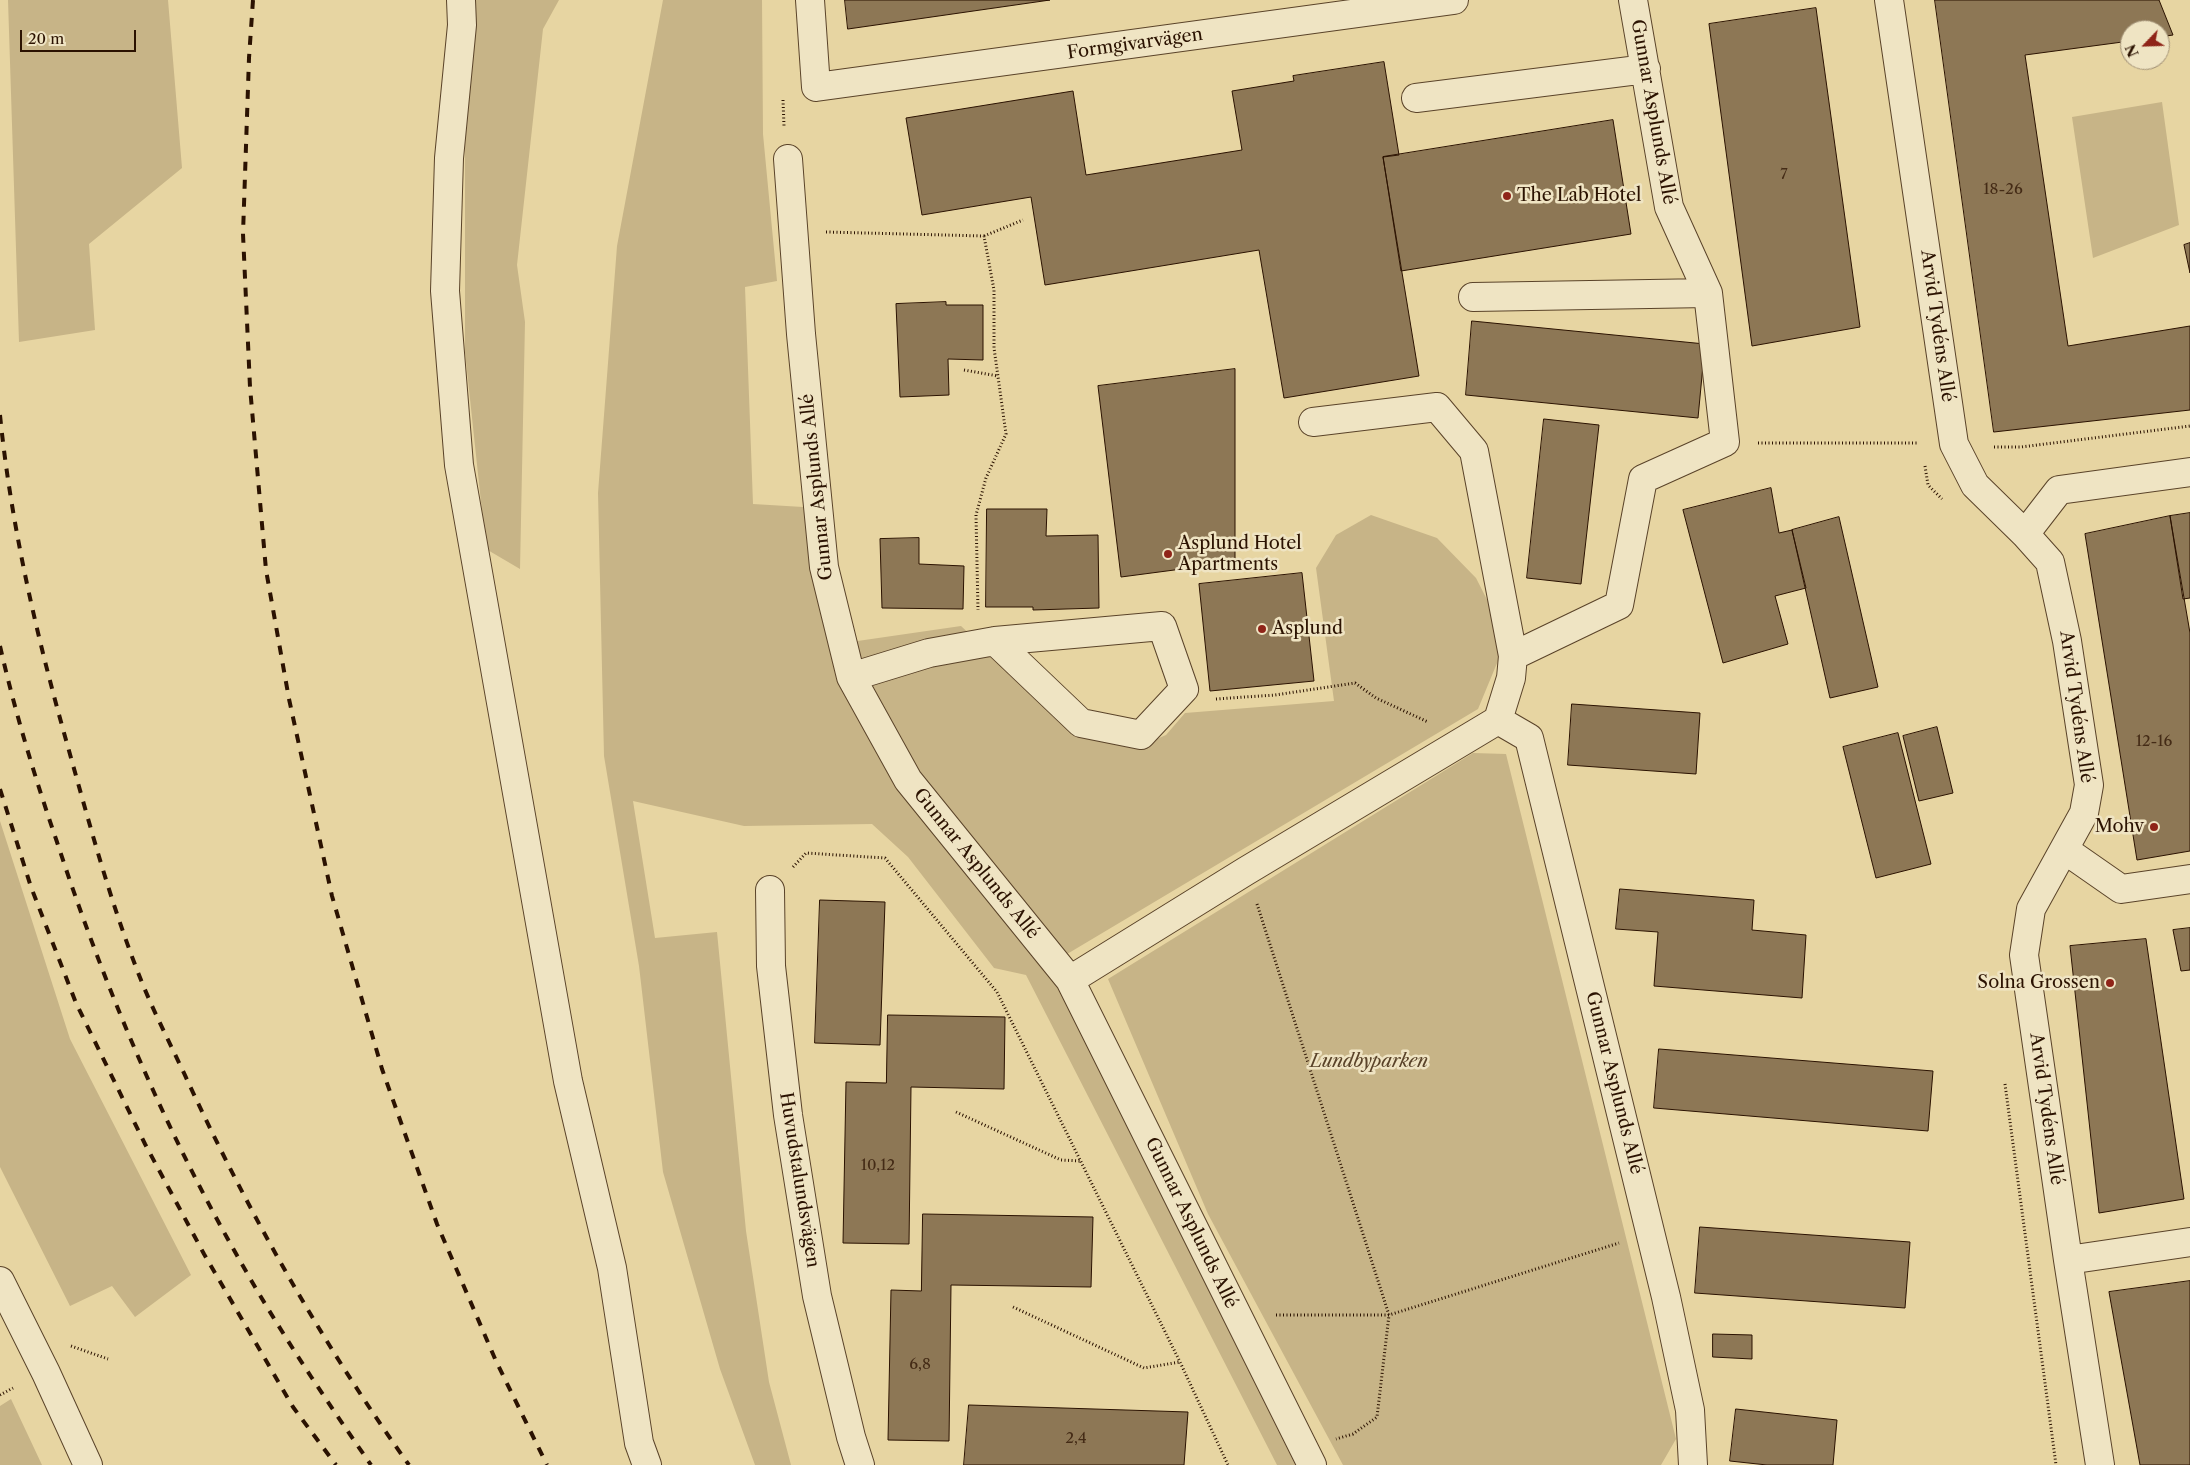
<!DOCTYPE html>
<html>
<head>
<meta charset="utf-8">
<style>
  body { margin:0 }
  #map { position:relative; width:2190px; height:1465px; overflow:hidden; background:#e7d5a2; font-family:"Libre Caslon Text",serif }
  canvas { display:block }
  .north { position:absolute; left:2120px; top:20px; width:50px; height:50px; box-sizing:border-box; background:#efe4c3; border:1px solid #a19075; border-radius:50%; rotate:246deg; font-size:14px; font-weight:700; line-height:20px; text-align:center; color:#2b1201 }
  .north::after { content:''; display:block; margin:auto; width:18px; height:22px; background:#8f2418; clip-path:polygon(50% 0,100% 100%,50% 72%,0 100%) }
  .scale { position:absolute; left:20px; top:30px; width:116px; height:22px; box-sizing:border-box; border:2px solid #2b1201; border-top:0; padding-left:6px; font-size:15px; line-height:18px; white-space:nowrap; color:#2b1201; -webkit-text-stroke:4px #efe4c3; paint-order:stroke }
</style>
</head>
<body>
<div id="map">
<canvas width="2190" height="1465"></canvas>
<div class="north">N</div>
<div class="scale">20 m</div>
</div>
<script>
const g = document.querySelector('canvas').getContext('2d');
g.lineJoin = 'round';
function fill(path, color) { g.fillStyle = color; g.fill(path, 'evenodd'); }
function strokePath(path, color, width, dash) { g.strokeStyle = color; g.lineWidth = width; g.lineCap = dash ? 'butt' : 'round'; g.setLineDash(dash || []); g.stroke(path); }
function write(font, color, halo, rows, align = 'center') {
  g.font = font + ' "Libre Caslon Text",serif'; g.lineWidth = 5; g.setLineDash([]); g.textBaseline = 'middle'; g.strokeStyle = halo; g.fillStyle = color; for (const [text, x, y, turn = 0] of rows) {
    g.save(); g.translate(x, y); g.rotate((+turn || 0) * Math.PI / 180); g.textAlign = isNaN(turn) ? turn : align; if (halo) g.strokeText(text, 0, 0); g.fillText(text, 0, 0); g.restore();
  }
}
fill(new Path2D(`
  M8,0h160l14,168 -93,76 6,86 -76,12z
  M474,0h85l-16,29 -26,236 8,57 -5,247 -34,-20 -21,-197v-207z
  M663,0h99l1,134 14,147 -32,6 8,217 50,3 27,138 131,-19 116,109 59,13 30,-13 19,-22 149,-12 -18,-133 20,-33 35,-20 66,23 39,40 31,61 -29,70 -431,257 254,499h-24l-251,-490 -32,-7 -86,-111 -36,-33 -128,2 -111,-25 22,137 62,-6 29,299 23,151 22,83h-36l-35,-96 -57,-197 -24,-206 -35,-210 -6,-263 19,-247z
  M2162,102l17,123 -86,33 -21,-141z
  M1473,753l33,1 170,685 -15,26h-318l-135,-251 -100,-235z
  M0,821l70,218 121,236 -56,42 -23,-31 -42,20 -70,-139z
  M11,1399l31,66h-42v-59z`), '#c7b487');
const building = new Path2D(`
  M845,0h205l-202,29z
  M1935,0h224l14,35 -13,2v-7h-30v11l-105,14 43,291 122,-20v84l-196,22z
  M1816,8l44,319 -108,19 -43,-322z
  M1384,62l15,93 -16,2 36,219 -135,22 -25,-148 -214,35 -14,-88 -109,18 -16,-97 167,-27 13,84 156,-25 -10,-59 62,-10 -1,-5z
  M1613,120l18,114 -230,37 -18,-114z
  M2190,243v30l-6,-28z
  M946,302v3h37v55l-35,-1 1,36 -49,2 -4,-93z
  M1472,321l233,23 -7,74 -232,-23z
  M1235,369v193l-114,15 -23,-191z
  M1544,419l55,6 -18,159 -54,-6z
  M1771,488l8,45 13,-3 14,58 -31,8 13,48 -65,19 -40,-153z
  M987,509h60l-1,27 52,-1 1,73 -66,2v-3h-47z
  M2190,513v85l-7,1 -13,-83z
  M2170,516l20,117v218l-53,9 -52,-326z
  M1839,517l39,170 -48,11 -38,-168z
  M919,538v26l45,2 -1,43 -81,-1 -2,-69z
  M1302,573l12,108 -104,10 -11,-107z
  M1572,704l128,9 -4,61 -128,-9z
  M1937,727l16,66 -34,8 -16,-65z
  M1898,733l33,131 -55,14 -33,-131z
  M1620,889l134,11 -2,30 54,5 -4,63 -148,-12 4,-54 -42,-3z
  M820,900l65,2 -5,143 -65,-2z
  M2190,928v42l-9,1 -8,-41z
  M2146,939l38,260 -85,14 -29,-267z
  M888,1015l117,2 -1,72 -93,-2 -2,157 -66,-1 3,-161 40,1z
  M1659,1049l274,22 -5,60 -274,-23z
  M923,1214l170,3 -2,70 -140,-2 -2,156 -61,-1 3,-150 30,1z
  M1700,1227l210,15 -5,66 -210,-15z
  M2190,1281v184h-50l-31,-173z
  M1713,1334l39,1v24l-39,-2z
  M969,1405l219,7 -4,53h-220z
  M1736,1409l101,11 -4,45h-66l-37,-4z`);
fill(building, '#8d7755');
strokePath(building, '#2b1201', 1);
const minor = new Path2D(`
  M461,0l1,25 -13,133 -4,133 14,174 109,616 44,187 27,175 8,22
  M810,0l6,87 638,-87
  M1889,0l65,444 21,41 50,49 25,28 17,79 22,144 -5,28 -53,96 -7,46 44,305 32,205
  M1416,98l230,-29
  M788,159l13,175 23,233 27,110 57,103 162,200
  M1473,297l235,-4
  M1313,422l124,-15 37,44 39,205
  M2025,534l34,-44 131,-18
  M851,677l78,-24 66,-12 167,-15 22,63 -43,46 -60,-12 -86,-82
  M1498,720l31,18 137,559 24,113 3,55
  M2065,850l56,39 69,-10
  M770,890l1,76 17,149 29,181 34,141 9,28
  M2068,1260l122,-18
  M0,1281l46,92 42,92
  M1312,1465l-242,-485 176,-109 252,-151 13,-42 2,-22 106,-51 24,-126 82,-37 -17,-149 -39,-86 -36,-207`);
strokePath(minor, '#5a4329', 30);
strokePath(new Path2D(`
  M783,100l1,26
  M826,232l158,4 10,54v58l12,86 -20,44 -10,37 2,95
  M984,236l39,-16
  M964,370l34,6
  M1758,443h161
  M1994,447h27l169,-21
  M1925,466l3,19 14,14
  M1216,699l59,-4 80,-12 21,15 52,24
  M793,867l13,-14 79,5 112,134 183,370 48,103
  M1257,904l132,411 -12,102 -24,17 -17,5
  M2005,1084l51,381
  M956,1112l105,48 19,1
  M1013,1307l131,61 36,-6
  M1276,1315h113l230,-72
  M71,1346l37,13
  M0,1395l13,-7`), '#2b1201', 3, [1, 2.5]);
strokePath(minor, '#efe4c3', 28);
strokePath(new Path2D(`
  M253,0l-4,58 -6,176 7,153 16,183 23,129 43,197 50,173 55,155 59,137 51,104
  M0,415c11,110 36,218 66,325 23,82 45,166 77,245 14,34 31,66 46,99 62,133 135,262 220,381
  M0,646c15,66 35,132 57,196 48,147 109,290 186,424 39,69 83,134 128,199
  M0,789l31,98 45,116 69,141 59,110 89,153 43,58`), '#2b1201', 4, [9, 9]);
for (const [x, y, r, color] of [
  [1507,196,5,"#8f2418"],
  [1168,554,5,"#8f2418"],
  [1262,629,5,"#8f2418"],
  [2154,827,5,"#8f2418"],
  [2110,983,5,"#8f2418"]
]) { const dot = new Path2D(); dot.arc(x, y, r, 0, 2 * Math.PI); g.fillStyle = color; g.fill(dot); strokePath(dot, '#efe4c3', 2); }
write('15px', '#442b16', null, [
  ["7",1784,175],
  ["18-26",2003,190],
  ["12-16",2154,742],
  ["10,12",878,1166],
  ["6,8",920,1365],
  ["2,4",1076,1439]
]);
write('18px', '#2b1201', '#efe4c3', [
  ["Formgivarvägen",1135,44,-8],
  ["Gunnar Asplunds Allé",1653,112,80],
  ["Arvid Tydéns Allé",1937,326,82],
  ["Gunnar Asplunds Allé",817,487,-96],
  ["Arvid Tydéns Allé",2076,707,82],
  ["Gunnar Asplunds Allé",976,864,51],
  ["Gunnar Asplunds Allé",1614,1083,76],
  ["Arvid Tydéns Allé",2046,1109,82],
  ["Huvudstalundsvägen",799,1180,81],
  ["Gunnar Asplunds Allé",1191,1223,64]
]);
write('18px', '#2b1201', '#efe4c3', [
  ["The Lab Hotel",1517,196],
  ["Asplund Hotel",1178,544],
  ["Apartments",1178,565],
  ["Asplund",1272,629],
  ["Mohv",2144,827,"right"],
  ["Solna Grossen",2100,983,"right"]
], 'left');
write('italic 18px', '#5a4329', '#efe4c3', [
  ["Lundbyparken",1369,1062]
]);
</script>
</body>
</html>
